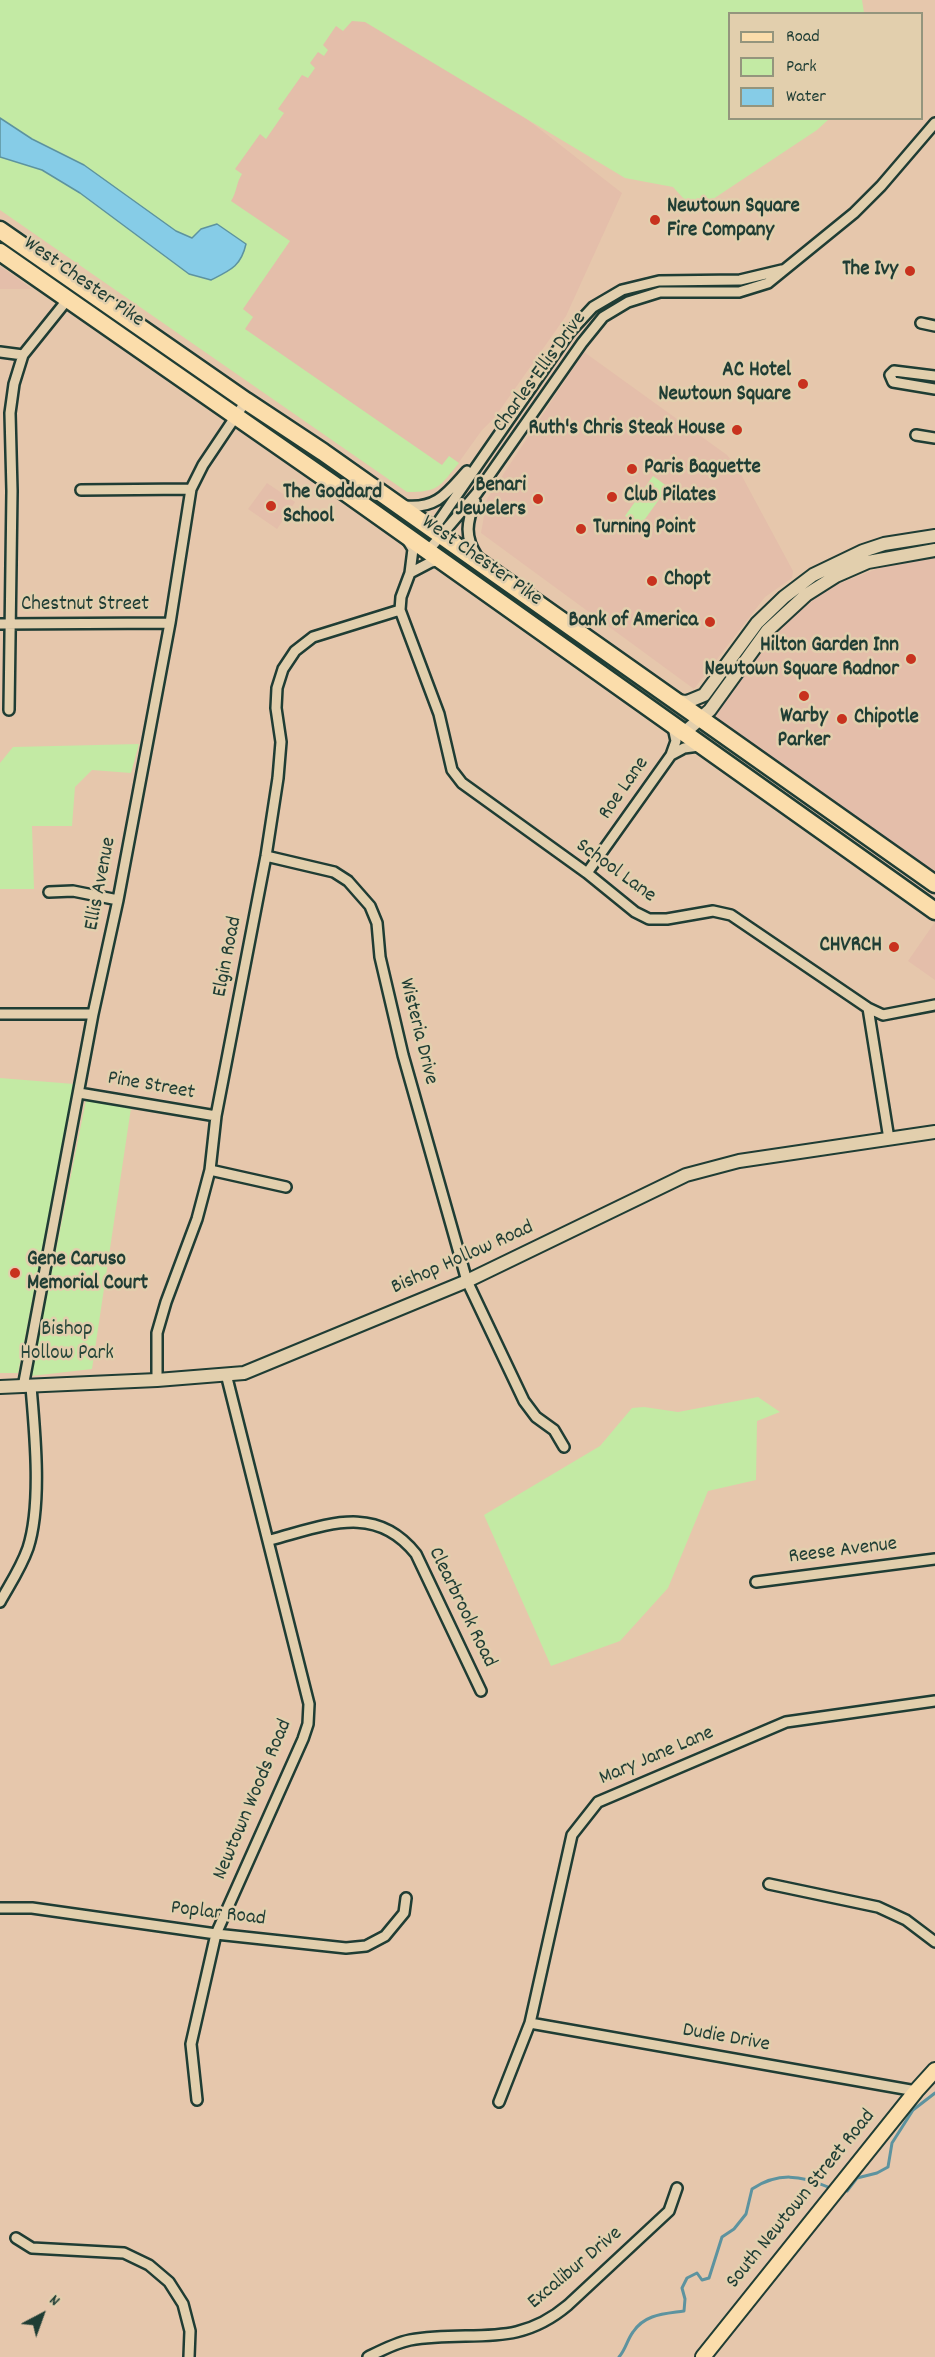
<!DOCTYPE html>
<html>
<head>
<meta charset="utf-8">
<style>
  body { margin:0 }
  #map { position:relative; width:935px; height:2357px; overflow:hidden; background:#e6c7ac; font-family:Dekko,sans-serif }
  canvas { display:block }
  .legend { position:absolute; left:728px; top:12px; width:195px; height:108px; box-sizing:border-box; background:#e2cfad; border:2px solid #94957d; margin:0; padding:8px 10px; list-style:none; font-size:18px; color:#1f3d34 }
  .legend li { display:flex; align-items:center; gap:12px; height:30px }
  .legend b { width:30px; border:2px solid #94957d }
  .north { position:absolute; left:12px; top:2285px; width:60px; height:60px; -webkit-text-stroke:4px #e2cfad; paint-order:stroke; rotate:41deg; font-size:16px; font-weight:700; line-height:24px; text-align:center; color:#1f3d34 }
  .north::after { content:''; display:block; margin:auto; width:21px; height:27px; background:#1f3d34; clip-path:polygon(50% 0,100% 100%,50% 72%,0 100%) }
</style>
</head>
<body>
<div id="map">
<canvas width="935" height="2357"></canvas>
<ul class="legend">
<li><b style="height:8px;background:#fbddab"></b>Road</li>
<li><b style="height:16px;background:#c3eaa4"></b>Park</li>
<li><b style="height:16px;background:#86cce7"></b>Water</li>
</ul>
<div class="north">N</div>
</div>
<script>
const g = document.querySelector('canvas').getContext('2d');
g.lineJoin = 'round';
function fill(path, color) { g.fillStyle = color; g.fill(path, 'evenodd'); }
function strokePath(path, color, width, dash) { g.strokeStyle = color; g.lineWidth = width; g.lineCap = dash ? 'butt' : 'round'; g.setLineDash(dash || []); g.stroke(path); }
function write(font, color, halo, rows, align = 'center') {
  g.font = font + ' Dekko,sans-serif'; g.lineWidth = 5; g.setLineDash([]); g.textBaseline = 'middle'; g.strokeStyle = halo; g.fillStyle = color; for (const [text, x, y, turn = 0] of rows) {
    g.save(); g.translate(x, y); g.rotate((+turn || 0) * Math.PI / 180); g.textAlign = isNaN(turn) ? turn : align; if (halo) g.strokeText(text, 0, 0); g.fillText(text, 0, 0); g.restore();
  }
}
fill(new Path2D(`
  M336,9l75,20 211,164 -56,123 -71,101 -13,13 -33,46 -225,-159 -35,-135z
  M0,266l32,23h-32z
  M584,352l143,103 10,12 56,104 -1,7 -27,19 -71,92 -213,-156 6,-34z
  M267,483l28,19 -18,27 -29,-20z
  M935,556v318l-217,-152 -2,-8 46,-65 35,-37 36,-26 51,-20z
  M935,922v58l-27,-19z`), '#e4beaa');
fill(new Path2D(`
  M0,0h862l2,13 -134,1v104l99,1 -12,11 -122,81 -22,-24 -48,-9 -260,-156 -13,-1 -9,10 -7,-5 -13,19 5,5 -4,6 -6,-4 -8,11 5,5 -7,10 -6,-3 -24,34 6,4 -18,26 -6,-5 -25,35 7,5c-6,9 -5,18 -11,27l59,40 -47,68 10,8 -8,12 197,136 7,-9 10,7c-20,24 -20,29 -52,29l-407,-282z
  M653,476l15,11 -28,39 -15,-10z
  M139,744l-8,29 -39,-3 -17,17 -3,39h-40l2,63h-34v-126l13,-16z
  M0,1078l74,6 -56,289h-18z
  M86,1100l45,8 -39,261 -61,7z
  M758,1397l22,15 -23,9 -1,59 -48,11 -40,97 -48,53 -69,25 -67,-151 116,-69 32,-38 12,-1 34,5z`), '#c3eaa4');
const water = new Path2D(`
  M0,118l32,21 52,26 92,66 16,7 9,-9 16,-5 29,20c-5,22 -15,26 -35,36l-22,-6 -109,-81 -38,-23 -42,-13z`);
fill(water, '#86cce7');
strokePath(water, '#5d939f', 1.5);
strokePath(new Path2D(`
  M847,2191l10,-13 20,-5 11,-6 4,-24 21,-33 22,-17
  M619,2357c7,-8 8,-17 14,-25 12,-18 31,-18 51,-21l1,-12 -3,-11 5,-10 10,-5 5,7 7,-2 13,-41 12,-8 12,-15 6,-25c26,-17 49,-14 76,-2`), '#5d939f', 3);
const street = new Path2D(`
  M921,323l14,3
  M0,352l23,3
  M935,376l-41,-5 -4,4 3,7 42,7
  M916,435l19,3
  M81,490l110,-1
  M475,501c-8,21 -11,35 2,55
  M405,506c32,3 42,-13 62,-35
  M432,531l137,-198 24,-26 29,-17 37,-9 81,-1 42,-10
  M408,541l5,8 -3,24 -9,24 -1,13 39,104 13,56 10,13 125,90 48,39 14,7h18l46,-8 18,4 137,93 21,131
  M427,552l50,-59 105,-150 21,-26 25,-15 32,-10h79l29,-9 86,-70 27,-27 54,-63
  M410,573l21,-11 9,-2
  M0,624l170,-1
  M9,710l3,-219 -2,-78 4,-29 9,-29 45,-56
  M671,755l13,-7 15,-2
  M266,856l68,16 14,9 22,25 7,17 3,34 23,98 64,226 57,120 12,16 18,13 10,17
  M587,873l84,-118 5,-14 -3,-14
  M49,892l24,-1 45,9
  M868,1008l15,7 52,-10
  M0,1014h93
  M79,1093l137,23
  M210,1170l76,17
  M157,1380v-47l9,-31 31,-83 13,-49 6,-54 50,-260 12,-78 3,-36 -5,-34 1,-20 6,-19 12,-18 18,-14 87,-27
  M23,1387l70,-373 25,-114 52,-277 21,-134 12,-24 43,-64
  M270,1540c54,-14 105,-38 146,14l65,137
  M756,1582l179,-23
  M0,1602c10,-18 21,-34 28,-54 14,-43 7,-115 3,-161
  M769,1884l109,23 28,13 29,22
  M0,1908h32l184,26 130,14 20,-2 19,-10 19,-23 2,-15
  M530,2023l386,68
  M197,2100l-6,-56 25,-110 87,-195 5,-15 1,-20 -83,-330
  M499,2102l31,-79 42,-188 26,-33 188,-80 149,-21
  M16,2238l16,10 92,5 25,12 20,17 14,22 7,27 -1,26
  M368,2357c14,-7 27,-14 42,-17 62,-11 105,10 158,-35l101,-94 8,-23`);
const secondary = new Path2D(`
  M676,701l11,1 17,-7 53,-72 27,-26 29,-22 50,-24 21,-7 51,-8
  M684,733l26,-23 57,-79 39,-36 30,-19 32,-14 67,-12
  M0,1387l157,-7 87,-7 223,-92 219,-106 53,-14 196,-29`);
const primary = new Path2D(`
  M703,2357l213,-266 19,-21`);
const highway = new Path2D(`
  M0,230l246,171 77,51 612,432
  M0,252l349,243 586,416`);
strokePath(street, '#1f3d34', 14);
strokePath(secondary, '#1f3d34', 16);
strokePath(primary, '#1f3d34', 18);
strokePath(highway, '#1f3d34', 21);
strokePath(street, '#e2cfad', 9);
strokePath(secondary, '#e2cfad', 12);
strokePath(primary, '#fbddab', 14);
strokePath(highway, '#fbddab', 16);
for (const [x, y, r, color] of [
  [655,220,6,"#c8321e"],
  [910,271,6,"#c8321e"],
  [803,384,6,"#c8321e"],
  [737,430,6,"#c8321e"],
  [632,469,6,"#c8321e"],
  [612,497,6,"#c8321e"],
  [538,499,6,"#c8321e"],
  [271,506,6,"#c8321e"],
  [581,529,6,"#c8321e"],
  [652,581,6,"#c8321e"],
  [710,622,6,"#c8321e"],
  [911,659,6,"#c8321e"],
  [804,696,6,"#c8321e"],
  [842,719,6,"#c8321e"],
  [894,947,6,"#c8321e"],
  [15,1273,6,"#c8321e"]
]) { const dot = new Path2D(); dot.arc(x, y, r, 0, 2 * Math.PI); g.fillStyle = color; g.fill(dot); strokePath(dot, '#e2cfad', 2); }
write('bold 21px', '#1f3d34', '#e2cfad', [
  ["Newtown Square",667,208],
  ["Fire Company",667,232],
  ["The Ivy",898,271,"right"],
  ["AC Hotel",791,372,"right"],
  ["Newtown Square",791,396,"right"],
  ["Ruth's Chris Steak House",725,430,"right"],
  ["Paris Baguette",644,469],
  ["Benari",526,487,"right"],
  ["Jewelers",526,511,"right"],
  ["The Goddard",283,494],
  ["School",283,518],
  ["Club Pilates",624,497],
  ["Turning Point",593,529],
  ["Chopt",664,581],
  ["Bank of America",698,622,"right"],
  ["Hilton Garden Inn",899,647,"right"],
  ["Newtown Square Radnor",899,671,"right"],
  ["Warby",804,718,"center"],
  ["Parker",804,742,"center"],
  ["Chipotle",854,719],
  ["CHVRCH",882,947,"right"],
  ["Gene Caruso",27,1261],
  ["Memorial Court",27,1285]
], 'left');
write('21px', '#1f3d34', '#e2cfad', [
  ["West Chester Pike",83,283,35],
  ["Charles Ellis Drive",541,373,-54],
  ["West Chester Pike",481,562,35],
  ["Chestnut Street",85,606],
  ["Roe Lane",625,789,-55],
  ["School Lane",615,872,36],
  ["Ellis Avenue",102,884,-79],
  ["Elgin Road",229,957,-79],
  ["Wisteria Drive",417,1032,76],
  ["Pine Street",151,1087,10],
  ["Bishop Hollow Road",463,1259,-24],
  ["Reese Avenue",843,1552,-7],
  ["Clearbrook Road",461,1608,64],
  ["Mary Jane Lane",657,1757,-23],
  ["Newtown Woods Road",254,1800,-67],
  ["Poplar Road",218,1915,7],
  ["Dudie Drive",726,2039,10],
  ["South Newtown Street Road",802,2200,-51],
  ["Excalibur Drive",576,2269,-40]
]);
write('21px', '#27463a', '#e2cfad', [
  ["Bishop",67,1331],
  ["Hollow Park",67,1355]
]);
</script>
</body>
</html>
